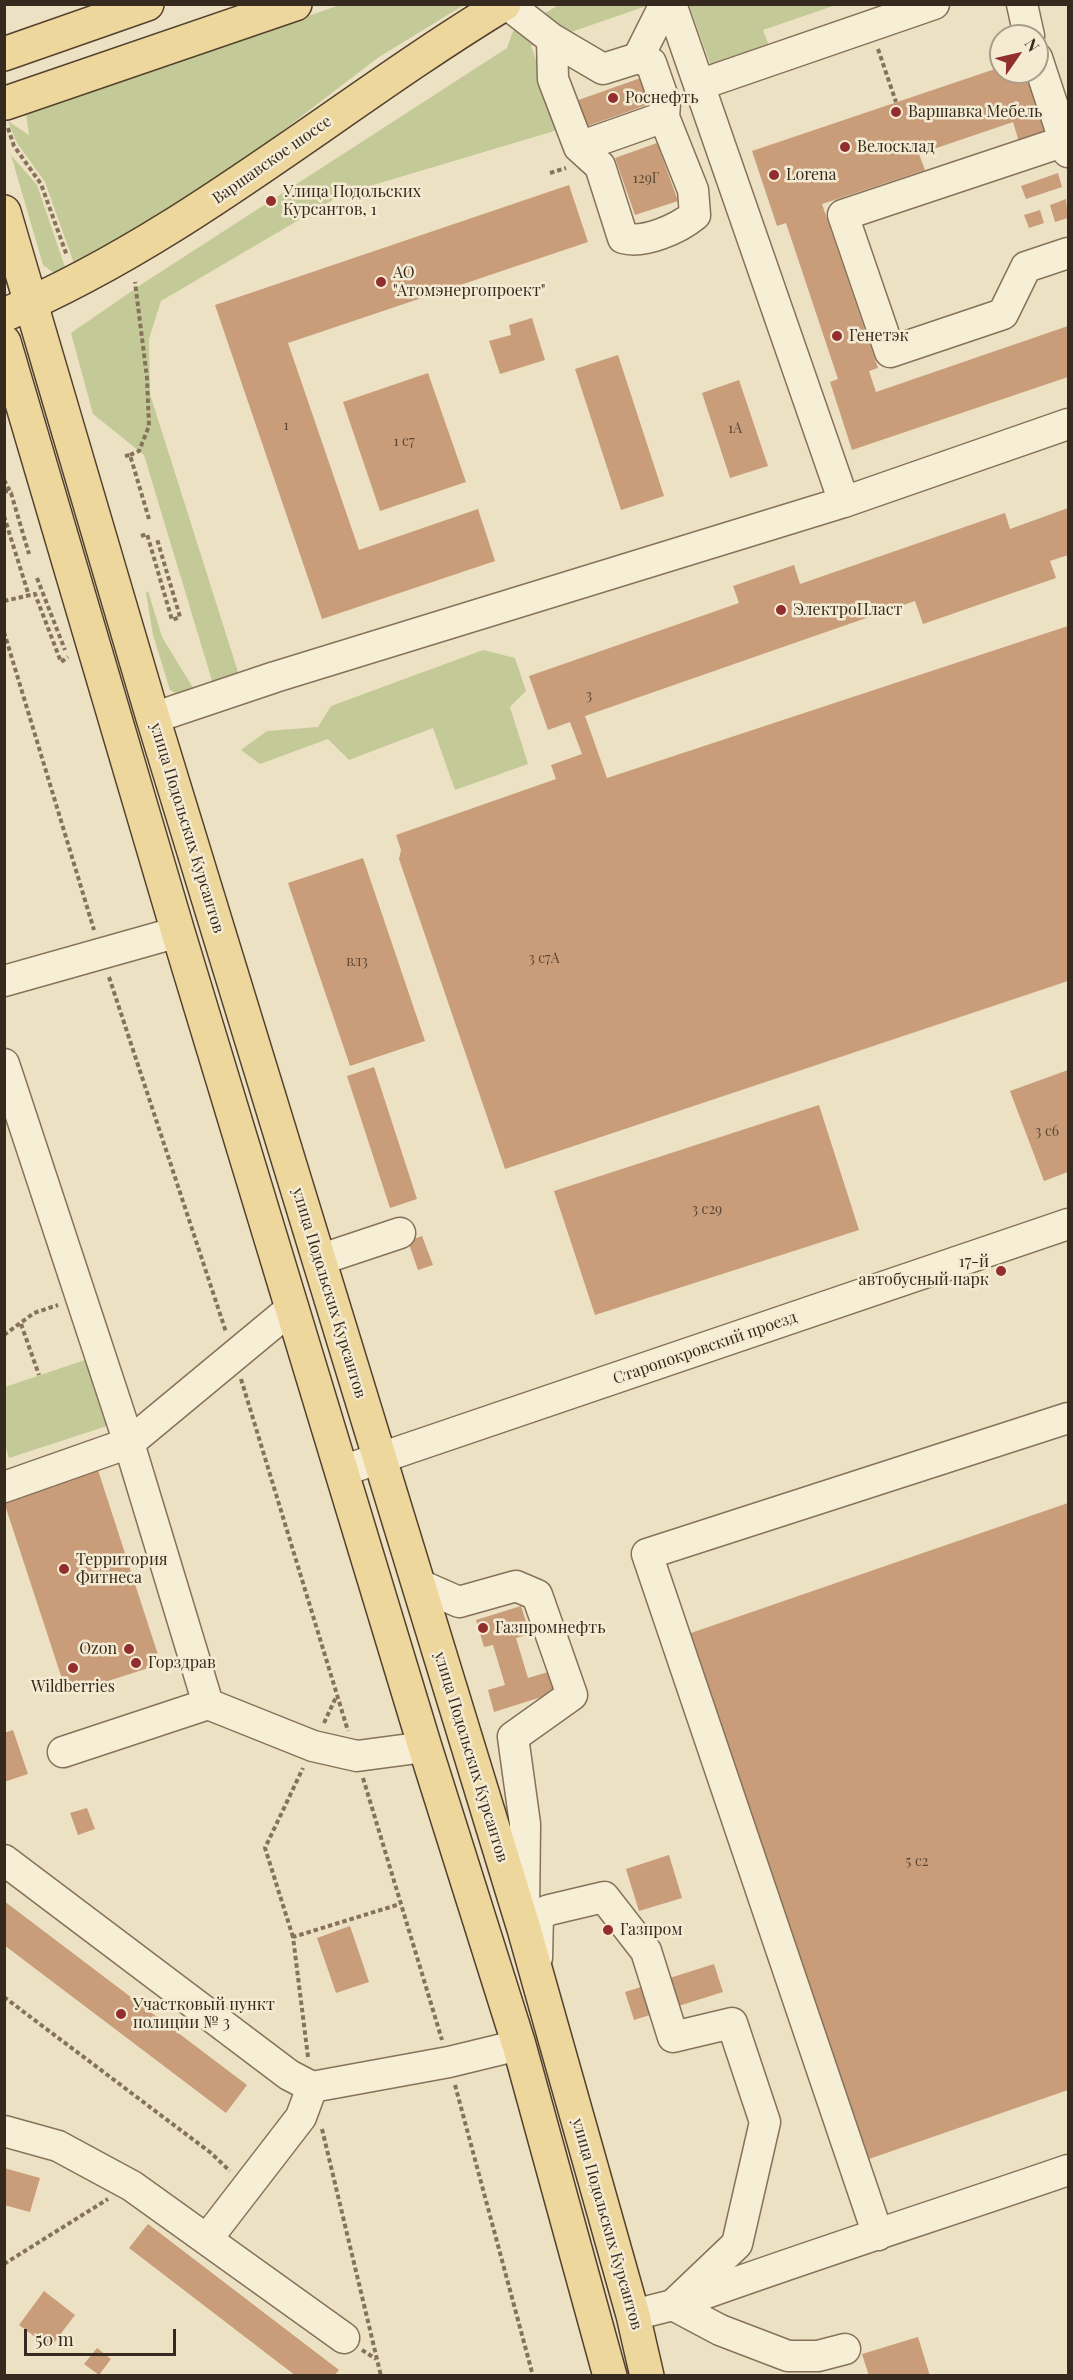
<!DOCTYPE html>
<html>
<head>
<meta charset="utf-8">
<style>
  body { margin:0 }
  #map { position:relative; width:1073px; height:2380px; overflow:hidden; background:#ece1c3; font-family:"Playfair Display",serif }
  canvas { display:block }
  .frame { position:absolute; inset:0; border:6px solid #362a1e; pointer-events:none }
  .north { position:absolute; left:989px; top:24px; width:60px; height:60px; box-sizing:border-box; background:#f4ebd2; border:2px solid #a89e8a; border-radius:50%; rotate:56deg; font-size:16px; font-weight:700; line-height:24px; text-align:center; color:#362a1e }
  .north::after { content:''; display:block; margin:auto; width:21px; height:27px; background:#922e2d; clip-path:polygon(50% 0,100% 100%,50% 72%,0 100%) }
  .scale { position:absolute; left:24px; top:2329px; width:152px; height:27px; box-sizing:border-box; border:3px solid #362a1e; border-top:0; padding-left:8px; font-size:18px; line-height:21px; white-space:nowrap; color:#362a1e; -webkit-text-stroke:4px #f4ebd2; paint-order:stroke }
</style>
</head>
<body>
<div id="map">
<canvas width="1073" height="2380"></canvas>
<div class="frame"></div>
<div class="north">N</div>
<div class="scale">50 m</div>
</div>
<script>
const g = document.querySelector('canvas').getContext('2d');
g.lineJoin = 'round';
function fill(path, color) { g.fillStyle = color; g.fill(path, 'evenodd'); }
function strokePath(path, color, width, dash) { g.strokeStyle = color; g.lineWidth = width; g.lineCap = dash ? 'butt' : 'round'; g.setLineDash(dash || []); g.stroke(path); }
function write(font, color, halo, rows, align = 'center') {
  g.font = font + ' "Playfair Display",serif'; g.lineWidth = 5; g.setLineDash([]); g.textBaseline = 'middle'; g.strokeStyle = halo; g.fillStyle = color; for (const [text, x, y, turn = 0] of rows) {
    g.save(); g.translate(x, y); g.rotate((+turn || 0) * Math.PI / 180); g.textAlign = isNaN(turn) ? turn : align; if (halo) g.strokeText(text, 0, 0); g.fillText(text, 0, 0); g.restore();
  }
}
fill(new Path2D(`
  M340,5h124l-85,52 -165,126 -138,86 -31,-87 -28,-39 -9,-22 21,14 -3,-22z
  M559,5h90l-118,41 30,83 -218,65 -182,107 -12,38 1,55 94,297 -28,3 -72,-239 -51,-41 -22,-81 71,-49 365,-236 6,-17z
  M689,5h147l-73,25 6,16 -58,20z
  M11,155l26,30 30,88 -10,2 -14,-10z
  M148,591l14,46 36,59 -20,-2 -8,-4 -17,-55 -7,-42z
  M483,650l32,8 11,33 -16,16 18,57 -73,26 -22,-62 -84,32 -21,-21 -68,25 -19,-14 26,-19 51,-4 13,-21z
  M85,1360l22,66 -98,32 -4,-14v-57z`), '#c3ca97');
fill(new Path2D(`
  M1001,67v5h34l20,58 -36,12 -6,-20 -94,32 6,16 -103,34 56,164 -9,3 7,21 192,-66v51l-216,73 -22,-68 8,-3 -52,-156 -9,3 -25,-75z
  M649,75l9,26 -79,28 -9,-26z
  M657,143l21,58 -43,14 -20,-57z
  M1058,173l4,14 -36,12 -5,-13z
  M569,185l19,57 -300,101 71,207 119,-41 17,52 -173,58 -107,-314z
  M1066,199l2,19 -13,4 -5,-17z
  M1040,210l4,13 -15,5 -5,-13z
  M532,318l13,42 -45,14 -11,-33 22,-6 -2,-10z
  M618,355l46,141 -43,14 -46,-141z
  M428,373l38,109 -86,29 -37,-109z
  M739,380l29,86 -38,12 -28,-85z
  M1068,508v47l-18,6 6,17 -133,46 -8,-23 -330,115 22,62 461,-152v355l-563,188 -106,-310 2,-9 -5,-15 160,-56 -5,-14 31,-11 -12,-32 -22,8 -19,-54 210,-73 -6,-17 61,-21 6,19 205,-71 5,16z
  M363,858l62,183 -75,25 -62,-183z
  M374,1067l43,132 -27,9 -43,-132z
  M1068,1070v102l-24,9 -34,-90z
  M819,1105l40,125 -264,85 -41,-124z
  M422,1236l11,29 -15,5 -10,-29z
  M96,1464l65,200 -94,30 -63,-192v-9z
  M1068,1503v587l-199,69 -181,-525z
  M521,1606l9,28 -14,4 12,40 20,-6 6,21 -60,19 -6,-22 17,-5 -12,-40 -9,2 -8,-27z
  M13,1730l15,44 -24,8v-49z
  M87,1808l8,21 -17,6 -8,-22z
  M669,1855l13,43 -43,13 -13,-42z
  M4,1901l243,184 -21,28 -222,-168z
  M350,1926l19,56 -33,11 -19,-55z
  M714,1964l9,28 -89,28 -9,-28z
  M4,2168l36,10 -10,34 -26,-7z
  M148,2224l191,146 -5,6h-38l-167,-128z
  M44,2291l31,24 -25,33 -31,-23z
  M918,2337l12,39h-61l-7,-22z
  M97,2348l14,11 -12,16 -15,-11z`), '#c99d7a');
const minor = new Path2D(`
  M507,4l45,35 51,30 35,-11 27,-54
  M671,4l173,498
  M1022,4l7,32
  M552,39l1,40 26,68 85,-30 29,73 2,25c-17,14 -51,29 -72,23l-23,-72 -21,-19
  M638,58l13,5 14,40 -1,14
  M1037,58l31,94
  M699,85l235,-81
  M1065,141l-222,74 47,137 113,-38 23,-47 42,-14
  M153,718l122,-41 569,-175 224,-78
  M4,981l174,-49
  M4,1064l125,379 -125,44
  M319,1260l81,-27
  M342,1471l726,-247
  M418,1584l41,18 57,-16 21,9 35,100 -59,42 12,87 -1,90
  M208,1704l-79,-261 164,-136
  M63,1752l145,-48 105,42 44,10 68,-9
  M4,1860l285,215 23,12 137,-25 70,-17
  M537,1958l1,-43 11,-5 55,-13 42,54 27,86 59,-14 33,99 -28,122 -64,61
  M4,2131l54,15 74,40 212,152
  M878,2235l-231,-681 421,-136
  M207,2239l94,-122 11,-30
  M684,2301c127,-46 256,-87 384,-131
  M633,2315l40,-10 47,25 68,26h30l27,-7`);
const major = new Path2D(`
  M4,54l143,-50
  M6,103l289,-99
  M4,212l149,506 371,1211 109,386 14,61
  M4,315c183,-78 332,-209 500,-311
  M4,342l174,590 247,815 94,298 91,331`);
strokePath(minor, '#86725a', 33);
strokePath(major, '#53412e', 36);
strokePath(new Path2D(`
  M878,49l18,53
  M8,128l6,18 27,38 26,72
  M550,173l16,-5
  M130,455l9,-4 10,-25 -2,-48 -12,-96
  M125,456l5,-1 19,64
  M4,480l7,13
  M4,490l7,3 18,61
  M4,516l25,80
  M141,536l6,-2 25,86 8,-3 -23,-78
  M37,578l28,72
  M4,601l31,-7 26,68 7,-5
  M4,632l90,298
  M109,977l117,355
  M21,1324l18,51
  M4,1335l30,-22 24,-8
  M241,1379l107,352
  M324,1723l12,-26
  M363,1778l79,262
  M293,1937l-28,-89 38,-80
  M4,1997l207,156 19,18
  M308,2057l-15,-120 107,-33
  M455,2085l78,291
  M322,2129l59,247
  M4,2264l104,-65
  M362,2350l14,9`), '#86725a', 4, [4.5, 3]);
strokePath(minor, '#f7eed6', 30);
strokePath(major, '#eed79c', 33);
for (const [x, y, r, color] of [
  [613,98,6,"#922e2d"],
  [896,112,6,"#922e2d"],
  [845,147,6,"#922e2d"],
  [774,175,6,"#922e2d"],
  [271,201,6,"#922e2d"],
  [381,282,6,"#922e2d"],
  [837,336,6,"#922e2d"],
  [781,610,6,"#922e2d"],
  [1001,1271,6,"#922e2d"],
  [64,1569,6,"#922e2d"],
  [483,1628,6,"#922e2d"],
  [129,1649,6,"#922e2d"],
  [136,1663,6,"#922e2d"],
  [73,1668,6,"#922e2d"],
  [608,1930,6,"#922e2d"],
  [121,2014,6,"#922e2d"]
]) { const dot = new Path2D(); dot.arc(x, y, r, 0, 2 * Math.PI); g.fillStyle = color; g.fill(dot); strokePath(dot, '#f4ebd2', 2); }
write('14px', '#5b4735', null, [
  ["129Г",646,179],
  ["1",286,426],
  ["1A",735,429],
  ["1 с7",404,442],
  ["3",589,696],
  ["3 с7А",544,959],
  ["вл3",357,962],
  ["3 с6",1047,1132],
  ["3 с29",707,1210],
  ["5 с2",917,1862]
]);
write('16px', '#362a1e', '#f4ebd2', [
  ["Роснефть",625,98],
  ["Варшавка Мебель",908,112],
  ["Велосклад",857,147],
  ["Lorena",786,175],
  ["Улица Подольских",283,192],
  ["Курсантов, 1",283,210],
  ["АО",393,273],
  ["\"Атомэнергопроект\"",393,291],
  ["Генетэк",849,336],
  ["ЭлектроПласт",793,610],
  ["17-й",989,1262,"right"],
  ["автобусный парк",989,1280,"right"],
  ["Территория",76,1560],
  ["Фитнеса",76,1578],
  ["Газпромнефть",495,1628],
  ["Ozon",117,1649,"right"],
  ["Горздрав",148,1663],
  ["Wildberries",73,1687,"center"],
  ["Газпром",620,1930],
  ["Участковый пункт",133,2005],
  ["полиции № 3",133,2023]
], 'left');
write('16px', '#362a1e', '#f4ebd2', [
  ["Варшавское шоссе",272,160,-35],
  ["улица Подольских Курсантов",187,828,73],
  ["улица Подольских Курсантов",329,1293,73],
  ["Старопокровский проезд",705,1348,-19],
  ["улица Подольских Курсантов",471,1757,73],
  ["улица Подольских Курсантов",607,2224,74]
]);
</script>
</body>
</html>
